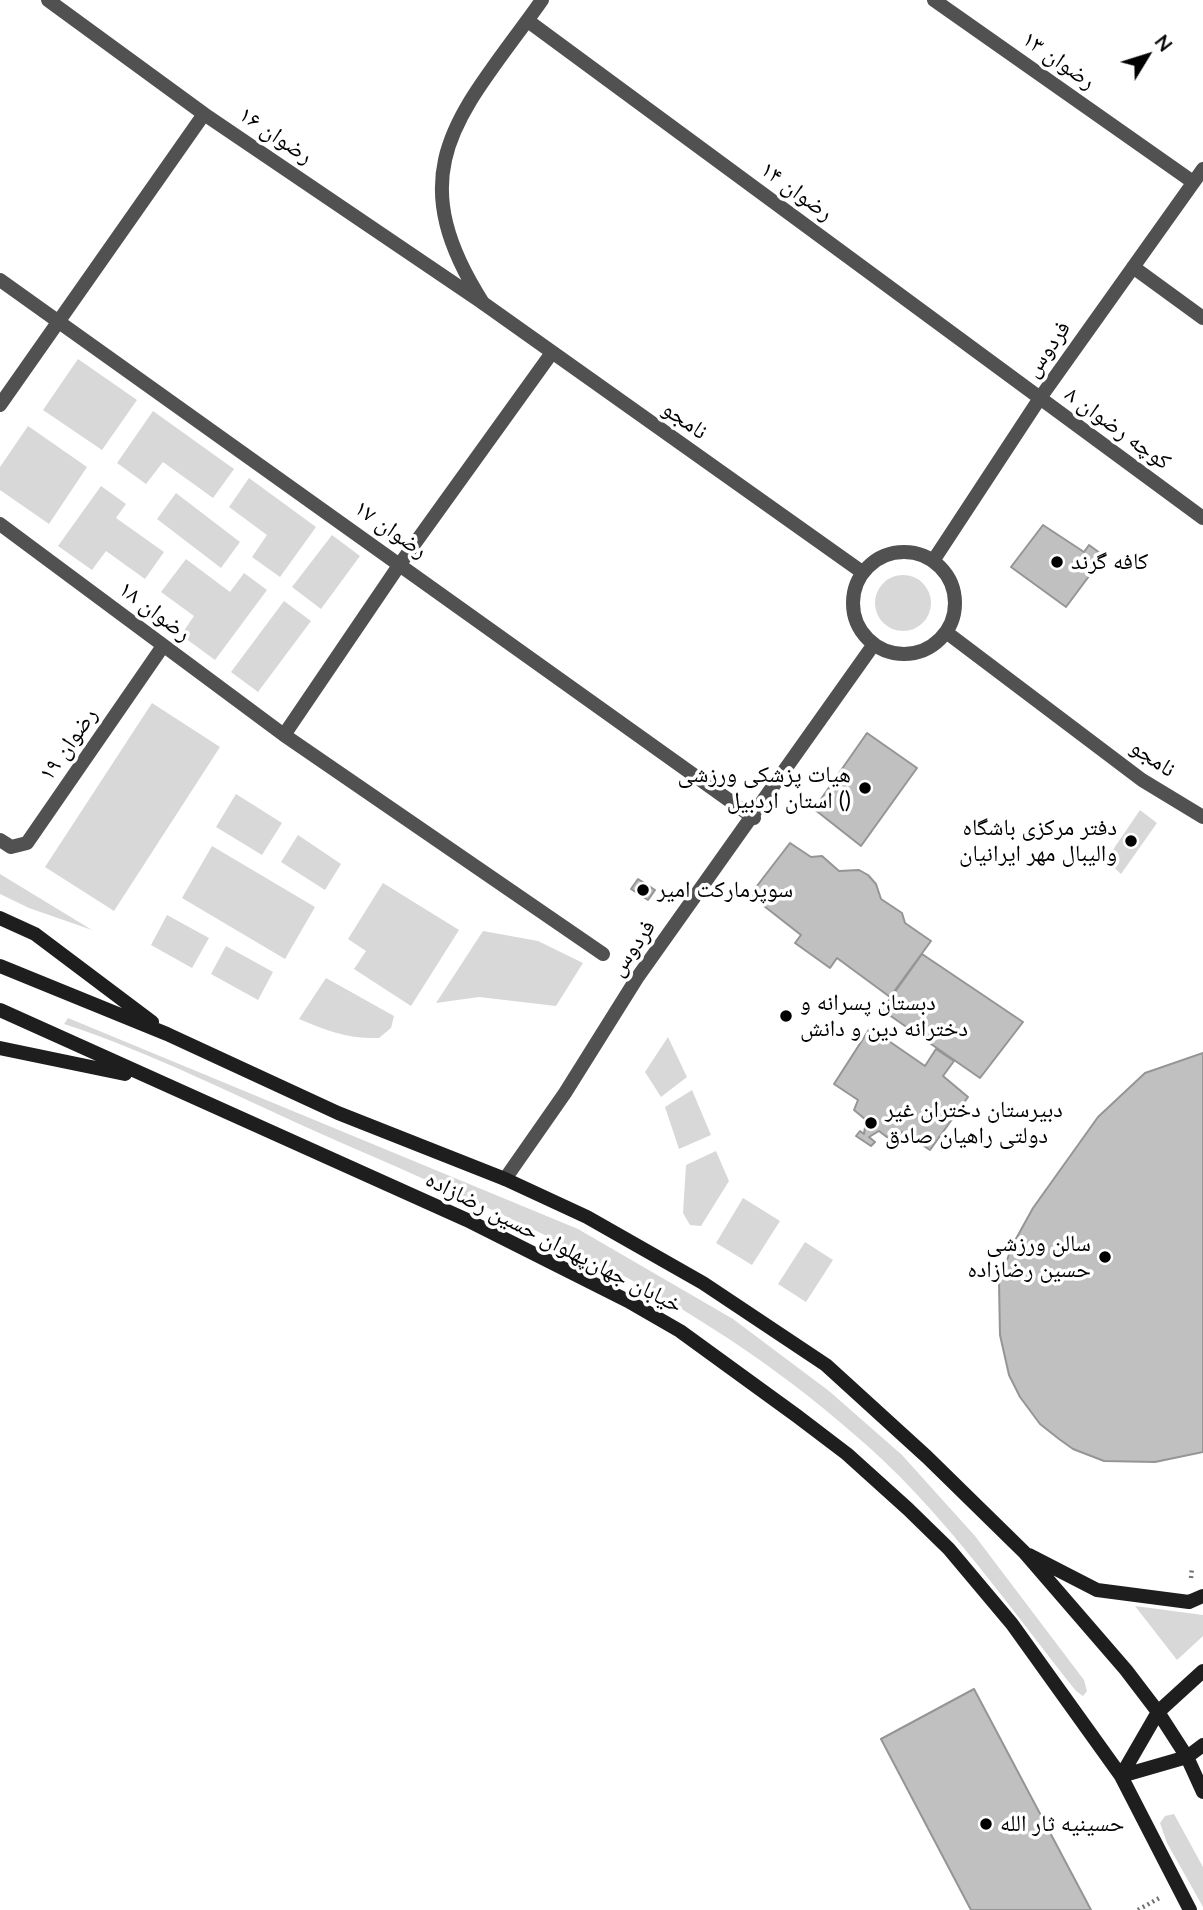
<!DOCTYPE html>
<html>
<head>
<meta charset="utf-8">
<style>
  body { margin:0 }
  #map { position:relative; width:1203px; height:1910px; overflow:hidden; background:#fff; font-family:Lato,sans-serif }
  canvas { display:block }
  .north { position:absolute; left:1112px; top:21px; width:70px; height:70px; -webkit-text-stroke:5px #fff; paint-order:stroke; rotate:52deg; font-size:19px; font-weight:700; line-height:28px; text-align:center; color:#000 }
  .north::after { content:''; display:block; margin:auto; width:24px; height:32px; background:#000; clip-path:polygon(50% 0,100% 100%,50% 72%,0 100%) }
</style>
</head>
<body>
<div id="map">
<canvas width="1203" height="1910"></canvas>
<div class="north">N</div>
</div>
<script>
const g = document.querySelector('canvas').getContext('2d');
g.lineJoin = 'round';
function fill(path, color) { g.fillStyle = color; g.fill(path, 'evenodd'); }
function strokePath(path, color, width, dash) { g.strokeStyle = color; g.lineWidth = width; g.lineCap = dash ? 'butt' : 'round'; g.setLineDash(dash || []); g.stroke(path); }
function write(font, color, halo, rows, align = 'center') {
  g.font = font + ' Lato,"Noto Naskh Arabic",sans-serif'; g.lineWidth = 7; g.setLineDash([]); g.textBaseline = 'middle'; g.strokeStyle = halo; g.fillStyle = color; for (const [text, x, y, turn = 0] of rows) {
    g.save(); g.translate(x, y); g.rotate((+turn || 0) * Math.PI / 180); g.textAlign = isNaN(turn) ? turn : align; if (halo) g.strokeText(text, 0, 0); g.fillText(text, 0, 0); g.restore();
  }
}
fill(new Path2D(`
  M78,359l59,41 -35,50 -59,-40z
  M153,411l81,58 -21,29 -50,-36 -17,22 -29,-21z
  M28,426l59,41 -38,57 -49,-34v-23z
  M249,478l67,49 -36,50 -28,-20 15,-22 -38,-28z
  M101,486l25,18 -10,14 48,34 -19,27 -39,-28 -14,19 -34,-24z
  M176,493l64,49 -19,26 -64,-49z
  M332,535l28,21 -39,53 -29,-22z
  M186,559l44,33 14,-19 23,17 -52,70 -34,-25 13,-19 -33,-24z
  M875 603a28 28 0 1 1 56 0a28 28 0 1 1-56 0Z
  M284,601l27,20 -53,71 -27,-20z
  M152,703l68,44 -106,164 -69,-44z
  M236,794l46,29 -20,32 -46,-28z
  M1140,810l17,13 -36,51 -15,-14z
  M298,835l43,29 -16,26 -44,-28z
  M212,846l103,61 -30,52 -103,-61z
  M0,874l92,56 -63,-22 -29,-14z
  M383,883l76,47 -48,76 -57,-37 12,-18 -18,-12z
  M167,915l42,23 -17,30 -41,-23z
  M483,931l55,10 45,22 -27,43 -77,-9 -43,6z
  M226,946l47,26 -15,28 -47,-26z
  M326,978l68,38 -3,12 -12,10c-31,1 -52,-7 -80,-19z
  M68,1018l510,211 155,90 96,72 73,64 73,81 109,144 3,11 -4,5 -7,-5c-66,-83 -126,-170 -204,-241 -163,-149 -347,-227 -546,-314 -86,-38 -173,-83 -262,-112z
  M668,1037l19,40 -26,20 -16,-25z
  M692,1090l19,45 -32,14 -14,-42z
  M716,1151l13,30 -28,45 -11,-1 -7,-12 3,-48z
  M743,1198l37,23 -28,44 -36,-22z
  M805,1242l28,18 -27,42 -28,-18z
  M1135,1606l68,9v21l-26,24z
  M1174,1814l29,53v40l-36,-64 -7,-20 5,-7z`), '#d8d8d8');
const building = new Path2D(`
  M1043,525l41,27 5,-7 15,11 -38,51 -55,-40z
  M867,733l50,35 -56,78 -47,-37z
  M790,843l21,14 11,-1 17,15 20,-1 9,5 8,9 5,15 21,14 3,10 26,18 -41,56 -53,-39 -7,10 -35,-25 6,-8 -51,-40z
  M638,879l17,11 -7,10 -17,-11z
  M922,954l101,68 -43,56 -98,-68z
  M870,1028l55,38 11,-17 18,12 -11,15 25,21 -38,53 -28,-18 -10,9 -13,-10 -10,6 6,5 -4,4 -15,-10 4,-5 4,3 2,-14 -12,-10 4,-10 -24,-16z
  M1203,1053v399l-48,10 -51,-1 -31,-12 -14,-10 -19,-15 -20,-27 -11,-22 -9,-40 -1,-52 13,-37 21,-38 65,-91 47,-44z
  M974,1689l117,221h-120l-90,-171z`);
fill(building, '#c0c0c0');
strokePath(building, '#959595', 2);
strokePath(new Path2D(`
  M1191,1578l1,-11
  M1138,1910l23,-13`), '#737373', 4.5, [2, 3.5]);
strokePath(new Path2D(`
  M48,0l156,114 279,189
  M934,0l259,182
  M528,21l675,497
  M1133,267l70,51
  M0,280l754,538
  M551,354l-151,210 -116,171 319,219
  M0,405l204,-291
  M0,524l284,211
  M933,561l107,-163 163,-229
  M0,840l11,7 16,-4 136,-197`), '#515151', 14);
strokePath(new Path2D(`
  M542,0c-80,113 -146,167 -59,303l379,269
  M853 603a51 51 0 1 1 102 0a51 51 0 1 1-102 0Z
  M946,632l196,148 61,37
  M505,1179l60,-86 72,-115 237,-334`), '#515151', 14);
strokePath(new Path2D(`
  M0,918l35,16 117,88
  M0,966l167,68 171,79 167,66 82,38 116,66 123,82 101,92 97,95 102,118 32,42 29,45 16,35
  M0,1010l467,210 161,81 52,30 117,85 50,38 61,55 41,40 63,75 109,152 69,134
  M0,1048l125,26
  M1029,1555l68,35 92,12 14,-6
  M1121,1776l37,-64 45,-41
  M1121,1776l66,-19 16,-12`), '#1e1e1e', 14);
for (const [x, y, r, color] of [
  [1057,562,7,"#000"],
  [865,788,7,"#000"],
  [1131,841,7,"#000"],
  [643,890,7,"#000"],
  [786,1016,7,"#000"],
  [871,1123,7,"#000"],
  [1105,1257,7,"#000"],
  [986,1824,7,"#000"]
]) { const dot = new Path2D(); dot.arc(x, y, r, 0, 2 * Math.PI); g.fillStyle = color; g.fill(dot); strokePath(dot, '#fff', 2.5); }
write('23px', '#000', '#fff', [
  ["رضوان ۱۳",1059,60,35],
  ["رضوان ۱۶",276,135,34],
  ["رضوان ۱۴",797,191,36],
  ["فردوس",1047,349,-55],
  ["نامجو",685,420,35],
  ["کوچه رضوان ۸",1118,428,36],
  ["رضوان ۱۷",391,529,35],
  ["رضوان ۱۸",155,611,37],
  ["رضوان ۱۹",68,744,-55],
  ["نامجو",1153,758,34],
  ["فردوس",632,948,-55],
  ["خیابان جهان‌پهلوان حسین رضا‌زاده",554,1242,27]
]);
write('23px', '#000', '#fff', [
  ["کافه گرند",1071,562],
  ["هیات پزشکی ورزشی",851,775,"right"],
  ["استان اردبیل ()",851,801,"right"],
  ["دفتر مرکزی باشگاه",1117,828,"right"],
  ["والیبال مهر ایرانیان",1117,854,"right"],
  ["سوپرمارکت امیر",657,890],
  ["دبستان پسرانه و",800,1003],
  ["دخترانه دین و دانش",800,1029],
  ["دبیرستان دختران غیر",885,1110],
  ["دولتی راهیان صادق",885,1136],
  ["سالن ورزشی",1091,1244,"right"],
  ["حسین رضا‌زاده",1091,1270,"right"],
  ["حسینیه ثار الله",1000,1824]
], 'left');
</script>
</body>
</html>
